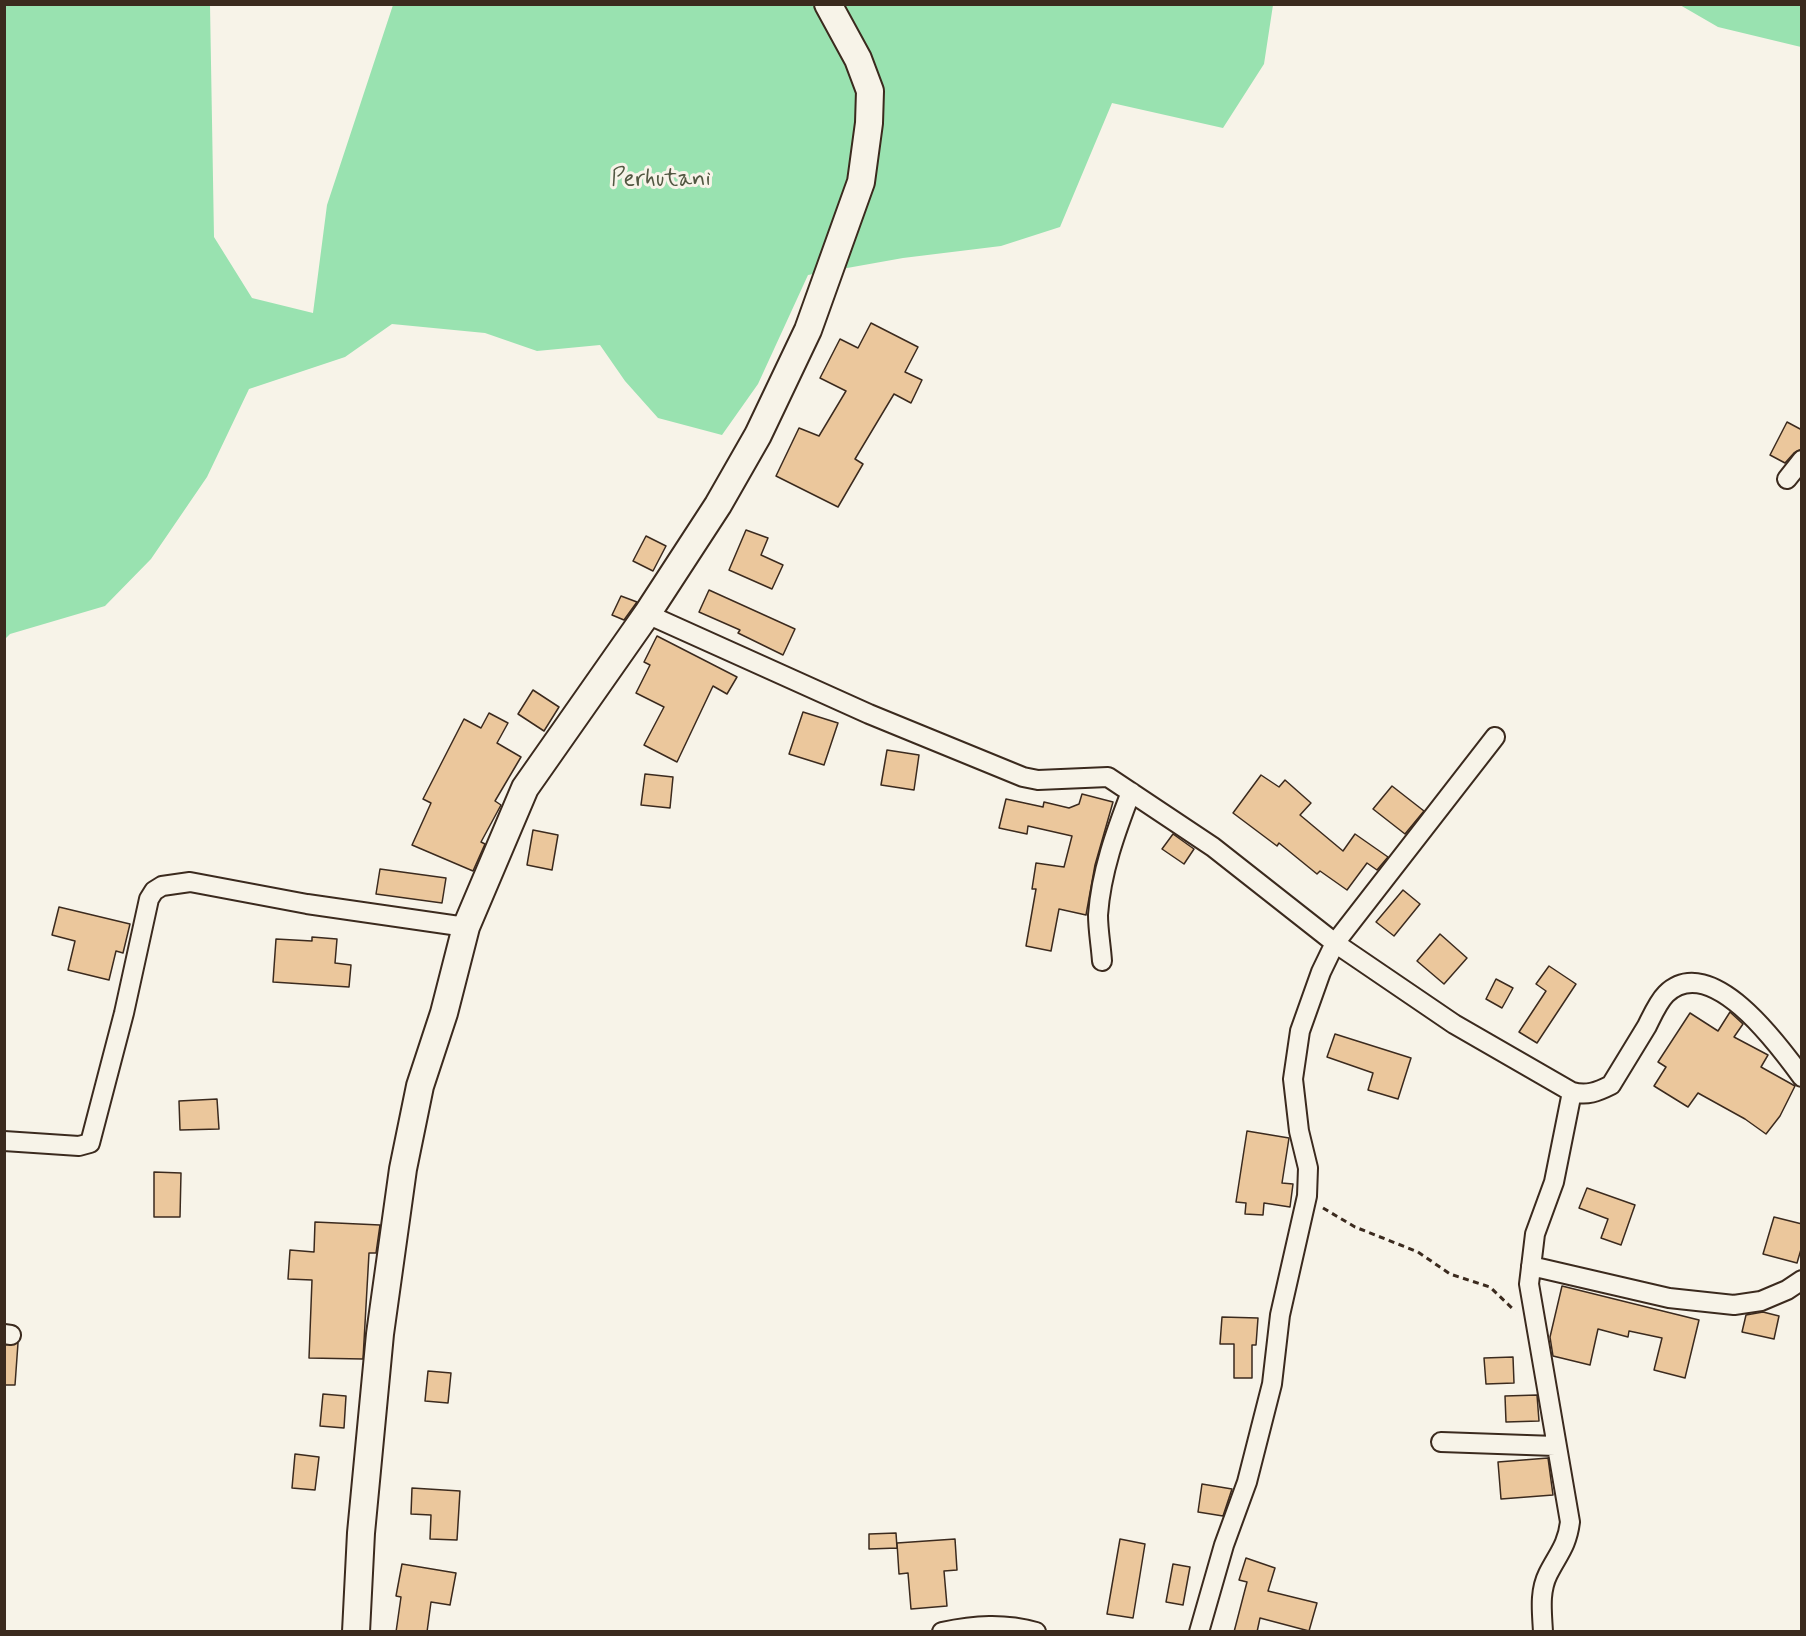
<!DOCTYPE html>
<html>
<head>
<meta charset="utf-8">
<style>
  body { margin:0 }
  #map { position:relative; width:1806px; height:1636px; overflow:hidden; background:#f7f3e8; font-family:Mynerve,sans-serif }
  canvas { display:block }
  .frame { position:absolute; inset:0; border:6px solid #3b2a1e; pointer-events:none }
</style>
</head>
<body>
<div id="map">
<canvas width="1806" height="1636"></canvas>
<div class="frame"></div>
</div>
<script>
const g = document.querySelector('canvas').getContext('2d');
g.lineJoin = 'round';
function fill(path, color) { g.fillStyle = color; g.fill(path, 'evenodd'); }
function strokePath(path, color, width, dash) { g.strokeStyle = color; g.lineWidth = width; g.lineCap = dash ? 'butt' : 'round'; g.setLineDash(dash || []); g.stroke(path); }
function write(font, color, halo, rows, align = 'center') {
  g.font = font + ' Mynerve,sans-serif'; g.lineWidth = 6; g.setLineDash([]); g.textBaseline = 'middle'; g.strokeStyle = halo; g.fillStyle = color; for (const [text, x, y, turn = 0] of rows) {
    g.save(); g.translate(x, y); g.rotate((+turn || 0) * Math.PI / 180); g.textAlign = isNaN(turn) ? turn : align; if (halo) g.strokeText(text, 0, 0); g.fillText(text, 0, 0); g.restore();
  }
}
fill(new Path2D(`
  M5,5h205l4,232 38,61 61,15 14,-108 66,-200h880l-9,59 -41,64 -111,-25 -52,124 -59,19 -98,12 -95,17 -50,109 -36,51 -64,-17 -33,-37 -25,-36 -63,6 -52,-18 -93,-9 -47,33 -96,32 -42,88 -56,82 -46,47 -95,28 -5,5z
  M1680,5h121v42l-83,-20z`), '#99e2b0');
const building = new Path2D(`
  M871,323l47,24 -13,25 17,8 -11,23 -17,-9 -39,65 8,5 -25,43 -62,-31 23,-48 20,8 27,-45 -26,-13 20,-39 18,9z
  M1787,422l15,8v19l-8,4 -9,10 -15,-8z
  M746,530l22,8 -7,17 22,10 -11,24 -43,-19z
  M646,536l20,10 -13,25 -20,-10z
  M709,590l86,39 -12,26 -45,-22 2,-3 -41,-18z
  M621,596l16,6 -13,18 -12,-5z
  M657,636l80,41 -10,17 -14,-8 -36,76 -33,-17 20,-38 -28,-14 14,-28 -6,-3z
  M533,690l26,17 -15,24 -26,-17z
  M803,712l35,11 -14,42 -35,-11z
  M489,713l19,10 -11,20 24,14 -26,44 6,4 -20,37 4,2 -12,27 -61,-26 19,-42 -8,-4 41,-80 17,9z
  M887,750l32,5 -5,35 -33,-5z
  M645,774l28,3 -3,31 -29,-3z
  M1261,775l18,12 6,-7 26,23 -11,12 43,36 12,-17 33,23 -11,13 -10,-7 -20,27 -27,-19 -3,3 -38,-31 -2,3 -44,-33z
  M1392,786l32,25 -19,23 -32,-25z
  M1082,794l31,8 -18,63 -9,50 -27,-6 -8,42 -25,-5 10,-57h-4l4,-26 28,4 8,-31 -44,-10 -1,8 -28,-6 7,-29 37,8 1,-5 25,6 10,-4z
  M533,830l25,5 -6,35 -25,-5z
  M1173,834l21,15 -10,15 -22,-15z
  M380,869l66,9 -4,25 -66,-9z
  M1403,890l17,14 -26,32 -18,-14z
  M59,907l71,17 -7,29 -7,-2 -7,29 -41,-10 7,-29 -23,-6z
  M1440,934l27,24 -23,26 -27,-23z
  M312,937l25,2 -2,24 16,2 -2,22 -76,-5 3,-43 36,2z
  M1549,966l27,18 -39,59 -18,-11 27,-41 -10,-7z
  M1496,979l17,9 -11,20 -16,-9z
  M1730,1012l13,12 -9,13 34,18 -7,12 34,19 -15,30 -14,18 -21,-15 -47,-26 -10,14 -34,-21 12,-19 -8,-5 32,-49 28,18z
  M1335,1034l76,24 -13,41 -30,-9 5,-17 -46,-16z
  M217,1099l2,30 -39,1 -1,-29z
  M1247,1131l42,7 -7,45 11,1 -3,23 -26,-4 -1,12 -18,-1 1,-11 -10,-1z
  M154,1172l27,1 -1,44h-26z
  M1587,1188l48,17 -14,40 -20,-7 7,-19 -29,-11z
  M1774,1217l28,7v22l-5,17 -34,-9z
  M315,1222l65,3 -4,28h-7l-6,106 -54,-1 3,-78 -24,-1 2,-29 24,2z
  M1562,1286l137,34 -14,58 -31,-8 8,-32 -33,-7 -1,6 -30,-8 -8,36 -37,-9 -3,-19z
  M1763,1312l16,4 -5,23 -32,-7 4,-17z
  M1222,1317l36,1 -2,27h-4v33h-18v-34h-14z
  M18,1343l-3,42h-11v-40z
  M1513,1357l1,26 -28,1 -2,-26z
  M428,1371l23,2 -3,30 -23,-2z
  M323,1394l23,2 -2,32 -24,-2z
  M1537,1395l2,26 -33,1 -1,-26z
  M295,1454l24,3 -4,33 -23,-2z
  M1548,1458l5,37 -52,4 -3,-37z
  M1202,1484l30,5 -9,27 -25,-4z
  M412,1488l48,3 -3,49 -27,-1 1,-24 -20,-1z
  M896,1533l1,15 -28,1v-15z
  M955,1539l2,31 -13,1 3,35 -36,3 -3,-36 -9,1 -2,-31z
  M1120,1539l25,5 -12,74 -26,-4z
  M1246,1558l29,10 -7,23 49,12 -8,28 -49,-13 -3,14h-23l13,-50 -8,-2z
  M402,1564l54,9 -6,32 -19,-3 -4,30h-31l5,-35 -5,-1z
  M1173,1564l17,3 -7,38 -17,-3z`);
fill(building, '#ebc79c');
strokePath(building, '#3b2a1e', 1.5);
const street = new Path2D(`
  M1787,479l15,-19
  M647,614l222,100 154,63 15,3 70,-3 105,70 122,96 119,81 118,68c15,4 25,0 39,-7 12,-20 24,-39 36,-59 5,-10 11,-24 19,-32 44,-43 112,50 136,83
  M1102,961c-1,-15 -4,-31 -4,-46 3,-43 18,-84 33,-123
  M4,1141l75,5 11,-3 34,-130 25,-114 5,-8 8,-5 28,-4 117,22 159,23
  M1531,1266l138,32 65,7 27,-4 26,-11 15,-10
  M4,1334l7,1
  M1441,1442l114,4
  M942,1632c33,-7 62,-9 94,0
  M1199,1632l25,-87 23,-63 25,-98 8,-69 27,-119 1,-28 -9,-37 -6,-52 7,-48 21,-59 14,-29 160,-206
  M1543,1632c-1,-20 -4,-40 5,-58 10,-20 19,-28 22,-52l-41,-238 6,-50 19,-52 18,-90`);
const secondary = new Path2D(`
  M356,1632l5,-99 19,-199 23,-165 17,-83 24,-73 22,-86 59,-139 122,-174 71,-109 40,-70 50,-105 53,-148 8,-59 1,-32 -12,-32 -30,-55`);
strokePath(street, '#3b2a1e', 22);
strokePath(secondary, '#3b2a1e', 30);
strokePath(new Path2D(`
  M1323,1208l32,19 63,25 32,22 40,13 25,24`), '#3b2a1e', 3, [6, 4.5]);
strokePath(street, '#f7f3e8', 18);
strokePath(secondary, '#f7f3e8', 26);
write('24px', '#525842', '#f7f3e8', [
  ["Perhutani",661,180]
]);
</script>
</body>
</html>
